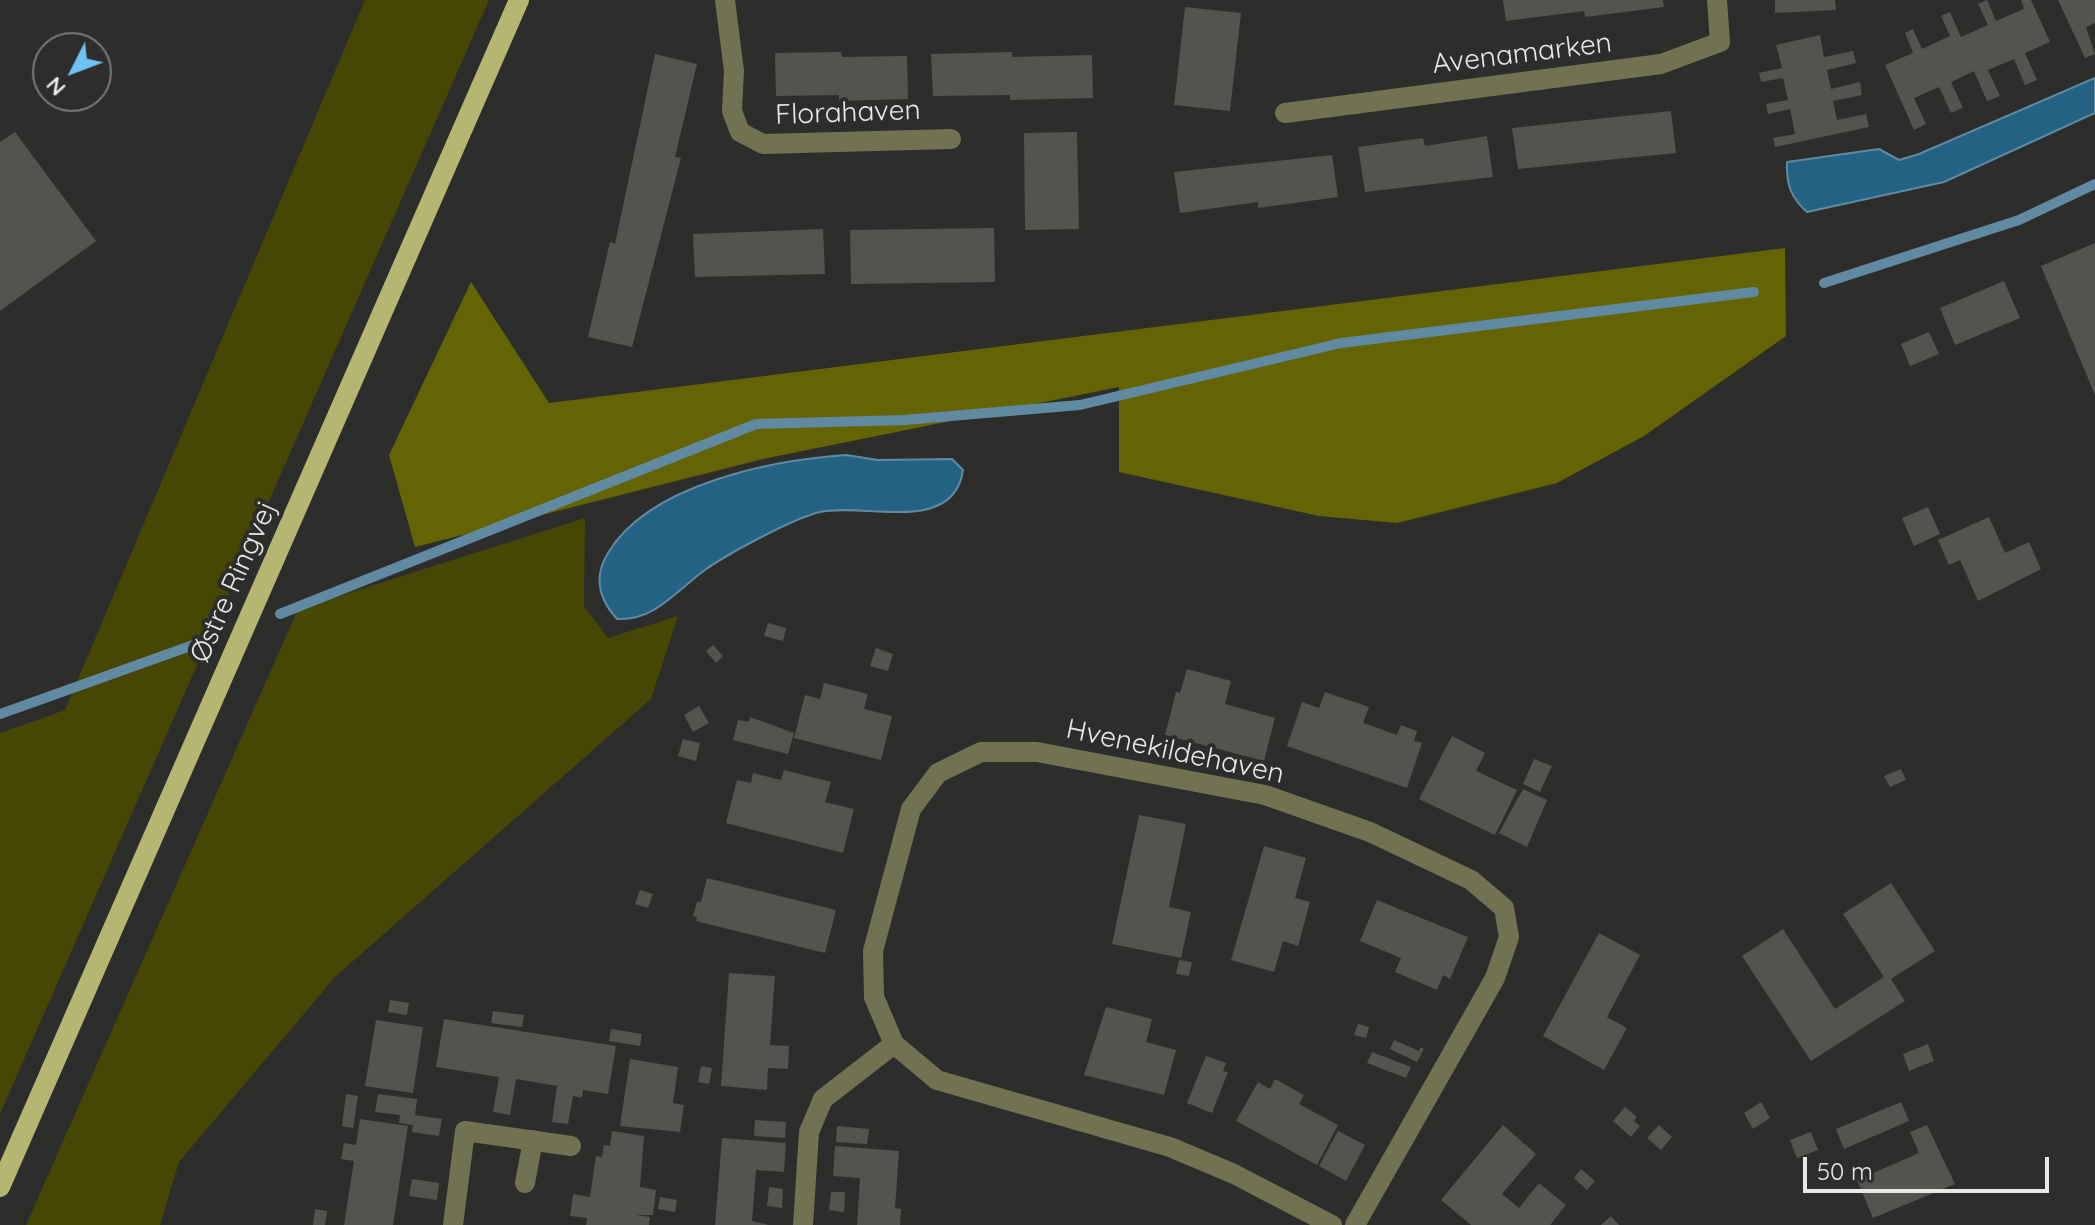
<!DOCTYPE html>
<html>
<head>
<meta charset="utf-8">
<style>
  body { margin:0 }
  #map { position:relative; width:2095px; height:1225px; overflow:hidden; background:#2d2d2b; font-family:Quicksand,sans-serif }
  canvas { display:block }
  .north { position:absolute; left:32px; top:32px; width:80px; height:80px; box-sizing:border-box; background:#2d2d2b; border:2px solid #787876; border-radius:50%; rotate:228deg; font-size:22px; font-weight:700; line-height:32px; text-align:center; color:#e8e9e7 }
  .north::after { content:''; display:block; margin:auto; width:28px; height:36px; background:#6fc2f4; clip-path:polygon(50% 0,100% 100%,50% 72%,0 100%) }
  .scale { position:absolute; left:1803px; top:1157px; width:246px; height:36px; box-sizing:border-box; border:4px solid #e8e9e7; border-top:0; padding-left:10px; font-size:24px; line-height:28px; white-space:nowrap; color:#e8e9e7; -webkit-text-stroke:6px #2d2d2b; paint-order:stroke }
</style>
</head>
<body>
<div id="map">
<canvas width="2095" height="1225"></canvas>
<div class="north">N</div>
<div class="scale">50 m</div>
</div>
<script>
const g = document.querySelector('canvas').getContext('2d');
g.lineJoin = 'round';
function fill(path, color) { g.fillStyle = color; g.fill(path, 'evenodd'); }
function strokePath(path, color, width, dash) { g.strokeStyle = color; g.lineWidth = width; g.lineCap = dash ? 'butt' : 'round'; g.setLineDash(dash || []); g.stroke(path); }
function write(font, color, halo, rows, align = 'center') {
  g.font = font + ' Quicksand,sans-serif'; g.lineWidth = 8; g.setLineDash([]); g.textBaseline = 'middle'; g.strokeStyle = halo; g.fillStyle = color; for (const [text, x, y, turn = 0] of rows) {
    g.save(); g.translate(x, y); g.rotate((+turn || 0) * Math.PI / 180); g.textAlign = isNaN(turn) ? turn : align; if (halo) g.strokeText(text, 0, 0); g.fillText(text, 0, 0); g.restore();
  }
}
fill(new Path2D(`
  M365,0h124l-489,1114v-381l65,-23z
  M585,518l-1,88 24,32 70,-22 -27,83 -316,278 -156,185 -19,63h-134l272,-616z`), '#464605');
fill(new Path2D(`
  M1785,248l1,88 -142,100 -87,47 -160,40 -78,-7 -200,-44v-85l-356,72 -348,88 -26,-92 82,-173 78,121z`), '#656404');
const water = new Path2D(`
  M2095,78v35l-151,69 -137,30c-16,-14 -21,-28 -20,-50l92,-13 20,11 20,-6z
  M846,455l32,5 74,-1 11,11c-9,66 -101,32 -143,42 -26,6 -93,42 -115,58 -28,20 -50,51 -88,49 -18,-20 -24,-42 -9,-66 41,-69 165,-93 238,-98z`);
fill(water, '#246284');
strokePath(water, '#5f8aa2', 2);
strokePath(new Path2D(`
  M1824,283l195,-63 76,-36
  M280,614l476,-190 148,-4 176,-15 261,-62 413,-51
  M0,714l210,-75`), '#5f8aa2', 10);
fill(new Path2D(`
  M1503,0h160l1,7 -79,10 -1,-6 -78,10z
  M1775,0h60l1,10 -61,3z
  M1987,0l9,21 28,-12 -3,-9h10l19,42 -25,11 12,27 -12,5 -11,-26 -26,11 12,26 -13,5 -13,-30 -23,11 12,26 -12,5 -12,-26 -25,11 12,26 -12,6 -29,-65 28,-12 -8,-20 8,-4 9,20 28,-13 -9,-20 9,-4 11,25 27,-12 -10,-21z
  M2058,0h37v23l-9,4 9,27 -10,4z
  M1185,7l56,6 -11,98 -56,-6z
  M1820,35l4,22 29,-6 3,12 -29,7 4,19 29,-7 2,13 -29,6 4,19 29,-6 3,13 -94,20 -2,-9 22,-4 -5,-25 -22,5 -2,-10 22,-4 -5,-22 -22,4 -2,-9 23,-5 -6,-23z
  M841,52l1,5 65,-1 1,43 -69,2v-6l-63,1 -1,-43z
  M1012,52v5l80,-2 1,43 -83,2v-5l-77,1 -2,-42z
  M655,54l42,10 -22,93 6,1 -49,189 -44,-10 22,-95 5,2z
  M1671,111l5,42 -158,16 -6,-41z
  M15,132l81,109 -96,70v-169z
  M1077,132l2,97 -54,1 -1,-97z
  M1487,136l6,41 -128,15 -7,-45 65,-9 2,8z
  M1332,155l6,42 -80,11v-6l-78,11 -6,-41z
  M994,228l1,54 -144,2 -1,-54z
  M823,229l2,45 -130,3 -2,-43z
  M2095,243v152l-54,-129z
  M2004,281l16,37 -65,27 -15,-37z
  M1929,332l10,22 -29,12 -9,-22z
  M1928,507l12,27 -26,12 -12,-28z
  M1989,517l16,36 24,-11 12,27 -63,32 -18,-41 -11,5 -11,-25z
  M768,623l18,5 -3,13 -19,-5z
  M713,645l10,11 -7,7 -10,-12z
  M876,648l17,6 -5,17 -18,-5z
  M1187,669l44,12 -6,23 50,14 -11,43 -99,-26 11,-43 4,1z
  M824,683l44,11 -4,15 28,7 -11,44 -87,-22 11,-43 15,4z
  M1325,692l44,15 -6,16 34,12 4,-10 16,6 -3,10 8,2 -15,45 -120,-42 15,-44 17,6z
  M699,706l10,17 -16,9 -9,-17z
  M750,717l44,16 -6,21 -55,-14 5,-20 11,2z
  M1452,736l33,17 -9,18 41,19 -22,45 -76,-36z
  M683,739l17,4 -4,18 -18,-5z
  M1534,759l18,7 -12,26 -17,-8z
  M1901,769l5,11 -16,7 -6,-11z
  M784,770l47,12 -6,20 29,7 -11,44 -117,-30 11,-43 14,3 2,-10 28,7z
  M1523,789l24,11 -20,47 -28,-14z
  M1139,815l47,9 -17,83 22,5 -10,46 -69,-14z
  M1264,846l42,12 -11,40 15,4 -12,44 -15,-5 -9,31 -43,-12z
  M707,878l129,32 -11,43 -129,-32 1,-4 -4,-1 4,-14h4z
  M1891,883l44,68 -44,28 14,22 -94,60 -69,-105 41,-27 52,80 49,-32 -41,-63z
  M640,890l13,4 -5,14 -13,-4z
  M1377,900l91,37 -18,42 -7,-4 -6,15 -42,-18 6,-14 -41,-17z
  M1599,933l41,22 -33,62 20,11 -23,42 -61,-34z
  M1179,960l13,2 -3,14 -13,-2z
  M729,973l46,3 -5,69 19,1 -1,23 -20,-1 -1,22 -46,-4z
  M390,1000l19,3 -2,12 -19,-3z
  M1106,1007l46,12 -6,23 30,8 -12,45 -80,-20z
  M493,1011l31,4 -2,12 -31,-4z
  M444,1019l172,27 -8,48 -25,-4 -1,8 -9,-2 -5,28 -16,-2 5,-36 -41,-7 -6,36 -17,-3 6,-35 -63,-10z
  M376,1020l47,7 -10,66 -48,-7z
  M1358,1024l11,3 -3,11 -12,-3z
  M611,1029l31,5 -2,12 -31,-5z
  M1394,1040l25,11 1,-4 4,2 -7,13 -27,-13z
  M1928,1044l6,17 -25,10 -6,-17z
  M1372,1052l39,15 -5,11 -39,-15z
  M1206,1056l20,7 -3,8 5,1 -16,41 -25,-10z
  M630,1059l48,8 -5,36 11,2 -4,27 -60,-6z
  M701,1066l11,2 -3,16 -11,-2z
  M1275,1079l29,16 -5,9 39,21 -21,40 -81,-44 22,-39 12,7z
  M346,1094l12,2 -5,32 -11,-2z
  M378,1094l39,5 -2,16 27,4 -3,17 -27,-4 1,-7 -14,-2 1,-8 -25,-3z
  M1761,1102l9,16 -17,11 -9,-16z
  M1901,1102l8,19 -65,28 -8,-20z
  M1625,1107l12,10 -3,4 6,5 -9,11 -18,-16z
  M360,1119l48,7 -15,99h-49l10,-64 -13,-2 3,-16 12,2z
  M755,1120l31,2 -1,16 -31,-2z
  M1503,1125l33,29 -34,40 17,14 20,-25 27,22 -16,20h-79l-30,-25z
  M1659,1125l13,12 -11,13 -14,-12z
  M1927,1125l28,59 -82,34 -16,-38 62,-27 -9,-21z
  M837,1126l32,3 -2,15 -31,-2z
  M612,1131l32,5 -4,51 16,3 -3,25h-17l14,2 -1,8h-63l1,-7 -17,-2 3,-22 17,3 6,-41 6,1 2,-12 6,1z
  M1338,1131l27,14 -19,36 -27,-15z
  M1811,1132l7,18 -21,8 -7,-18z
  M722,1138l64,5 -2,29 -28,-2 -4,51 17,4h-54z
  M835,1146l64,5 -4,57 6,1 -1,16h-43l3,-47 -27,-2z
  M1581,1169l14,12 -8,9 -13,-12z
  M412,1179l27,4 -2,17 -28,-4z
  M769,1187l14,2 -1,19 -15,-2z
  M831,1192h14l-1,20 -15,-2z
  M660,1197l17,3 -2,12 -17,-3z
  M315,1209l12,2 -2,14h-12z
  M1611,1216l8,9h-18z`), '#535350');
strokePath(new Path2D(`
  M725,0l9,71 -2,40 8,21 23,12 188,-5
  M1285,113l376,-49 59,-22 -3,-42
  M525,1183l8,-43
  M453,1225l12,-94 106,15
  M803,1225l6,-93 14,-33 71,-55
  M1332,1225l-98,-51 -64,-27 -233,-67 -43,-36 -20,-47 -1,-46 38,-142 27,-36 43,-21h56l228,43 105,37 101,48 33,28 5,29 -14,41 -140,247`), '#717252', 20);
strokePath(new Path2D(`
  M0,1187l519,-1187`), '#b5b672', 20);
write('28px', '#e8e9e7', '#2d2d2b', [
  ["Avenamarken",1522,54,-7],
  ["Florahaven",848,113,-2],
  ["Østre Ringvej",234,582,-66],
  ["Hvenekildehaven",1175,752,12]
]);
</script>
</body>
</html>
